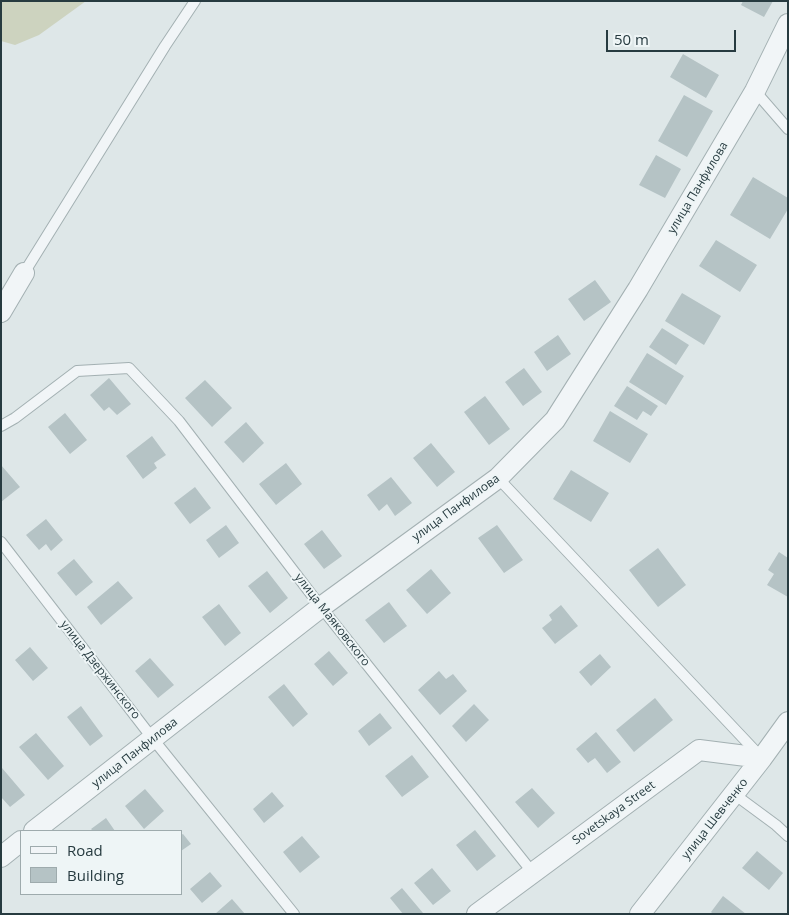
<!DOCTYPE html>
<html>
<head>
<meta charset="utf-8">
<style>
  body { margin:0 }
  #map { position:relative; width:789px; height:915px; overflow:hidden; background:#dee7e8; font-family:"Open Sans",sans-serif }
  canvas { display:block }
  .frame { position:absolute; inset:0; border:2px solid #273b40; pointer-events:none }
  .legend { position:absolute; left:20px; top:830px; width:162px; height:65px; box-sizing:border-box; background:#eef5f6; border:1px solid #9eabad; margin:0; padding:6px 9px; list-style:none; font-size:15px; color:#273b40 }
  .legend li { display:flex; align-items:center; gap:10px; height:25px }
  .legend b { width:25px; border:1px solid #9eabad }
  .scale { position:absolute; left:606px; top:30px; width:130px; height:22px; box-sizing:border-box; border:2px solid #273b40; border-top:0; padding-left:6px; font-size:15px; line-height:18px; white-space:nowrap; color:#273b40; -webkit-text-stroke:4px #eef5f6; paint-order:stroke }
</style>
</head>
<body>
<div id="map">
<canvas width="789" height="915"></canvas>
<div class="frame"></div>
<ul class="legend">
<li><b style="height:6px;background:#f1f5f7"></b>Road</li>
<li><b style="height:14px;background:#b5c3c5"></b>Building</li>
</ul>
<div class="scale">50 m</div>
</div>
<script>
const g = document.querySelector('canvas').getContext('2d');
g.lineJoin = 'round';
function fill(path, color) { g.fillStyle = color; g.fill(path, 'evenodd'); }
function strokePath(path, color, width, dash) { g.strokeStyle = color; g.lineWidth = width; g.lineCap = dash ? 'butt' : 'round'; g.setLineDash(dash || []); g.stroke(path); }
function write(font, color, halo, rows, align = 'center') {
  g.font = font + ' "Open Sans",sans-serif'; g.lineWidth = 4; g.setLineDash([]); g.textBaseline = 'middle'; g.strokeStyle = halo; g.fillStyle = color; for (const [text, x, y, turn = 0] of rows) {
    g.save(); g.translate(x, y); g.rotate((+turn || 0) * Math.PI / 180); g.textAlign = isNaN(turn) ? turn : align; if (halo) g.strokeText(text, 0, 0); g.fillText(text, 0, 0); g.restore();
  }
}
fill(new Path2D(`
  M1,1h85l-47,34 -24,10 -14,-4z`), '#cdd3bf');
fill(new Path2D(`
  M743,1h30l-9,16 -23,-12z
  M683,54l36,21 -13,23 -36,-21z
  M684,95l29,16 -26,46 -29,-16z
  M656,155l25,14 -16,29 -26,-13z
  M753,177l35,21v11l-18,30 -40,-24z
  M716,240l41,25 -17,27 -41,-26z
  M595,280l16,22 -27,19 -16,-22z
  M682,293l39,23 -17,29 -39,-24z
  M662,328l27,17 -13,20 -27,-18z
  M558,335l13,19 -24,17 -13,-19z
  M647,353l37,23 -18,29 -37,-23z
  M524,368l18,24 -19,14 -18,-24z
  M109,378l22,26 -14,11 -8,-8 -5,4 -14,-16z
  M205,380l27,28 -20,19 -27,-29z
  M627,386l31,20 -7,10 -8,-5 -6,9 -23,-14z
  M485,396l25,33 -21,16 -25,-33z
  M610,411l38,23 -18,29 -37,-22z
  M65,413l22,27 -17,14 -22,-27z
  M246,422l18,21 -21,20 -19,-21z
  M152,436l14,19 -12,8 3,5 -14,11 -17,-23z
  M431,443l24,29 -18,15 -24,-29z
  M286,463l16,21 -26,21 -17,-21z
  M1,465l19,22 -19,15z
  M571,470l38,23 -18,29 -38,-23z
  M391,477l21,26 -17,13 -8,-12 -8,7 -12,-16z
  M195,487l16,21 -21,16 -16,-21z
  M46,519l17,21 -12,11 -5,-7 -7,6 -13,-15z
  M226,525l13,18 -20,15 -13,-18z
  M497,525l26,35 -19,13 -26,-35z
  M322,530l20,26 -18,13 -20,-25z
  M658,548l28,37 -28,22 -29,-37z
  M779,552l9,6v39l-21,-12 7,-11 -6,-4z
  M74,559l19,23 -17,14 -19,-23z
  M431,569l20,24 -24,21 -21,-24z
  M267,571l21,27 -18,15 -22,-27z
  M118,581l15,17 -32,27 -14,-18z
  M389,602l18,24 -23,17 -19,-23z
  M219,604l22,29 -16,13 -23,-29z
  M561,605l17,21 -23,18 -13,-16 10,-8 -3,-5z
  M30,647l18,21 -15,13 -18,-21z
  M329,651l19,22 -15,13 -19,-22z
  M600,654l11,13 -20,19 -12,-14z
  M150,658l24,27 -16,13 -23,-27z
  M439,671l7,8 7,-5 14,17 -27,24 -22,-25z
  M284,684l24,30 -15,13 -25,-30z
  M655,698l18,22 -39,32 -18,-22z
  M474,704l15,16 -23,22 -14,-16z
  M81,706l22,30 -13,10 -23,-29z
  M380,713l12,15 -23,18 -11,-15z
  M596,732l25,30 -14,11 -12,-15 -7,5 -12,-14z
  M36,733l28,33 -16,14 -29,-33z
  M412,755l17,22 -27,20 -17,-21z
  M2,768l23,27 -15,12 -9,-10v-28z
  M532,788l23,25 -17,15 -23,-26z
  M145,789l19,22 -20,18 -19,-23z
  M272,792l12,14 -20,17 -11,-14z
  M106,818l9,13h-22l-2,-2z
  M475,830l21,26 -19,15 -21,-26z
  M183,834l8,10 -10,7v-16z
  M302,836l18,21 -20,16 -17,-21z
  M757,851l26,22 -14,17 -27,-22z
  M432,868l19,23 -18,14 -19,-22z
  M210,872l12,14 -20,17 -12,-14z
  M402,888l21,25 -1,1h-19l-13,-16z
  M723,896l23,18h-33l-2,-2z
  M232,899l13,15h-30z`), '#b5c3c5');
const lane = new Path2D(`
  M755,91l33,38
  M24,273l141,-227 30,-45
  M1,426l14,-8 62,-47 52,-3 50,53 142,186 212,266
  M498,478l262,278
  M1,542l152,197 141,175
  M734,794l42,31 12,11`);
const street = new Path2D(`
  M1,312l23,-39
  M34,831l287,-224 177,-129 57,-58 83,-131 117,-198 33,-67
  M1,857l20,-16
  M477,914l222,-164 63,8
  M640,914l122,-156 26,-36`);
strokePath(lane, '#a3b0b2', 12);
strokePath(street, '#a3b0b2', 22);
strokePath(lane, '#f1f5f7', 10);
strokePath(street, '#f1f5f7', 20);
write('12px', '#273b40', '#eef5f6', [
  ["улица Панфилова",698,188,-59],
  ["улица Панфилова",456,508,-36],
  ["улица Маяковского",332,620,52],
  ["улица Дзержинского",100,670,52],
  ["улица Панфилова",135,753,-38],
  ["Sovetskaya Street",614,813,-36],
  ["улица Шевченко",715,819,-52]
]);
</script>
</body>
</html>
